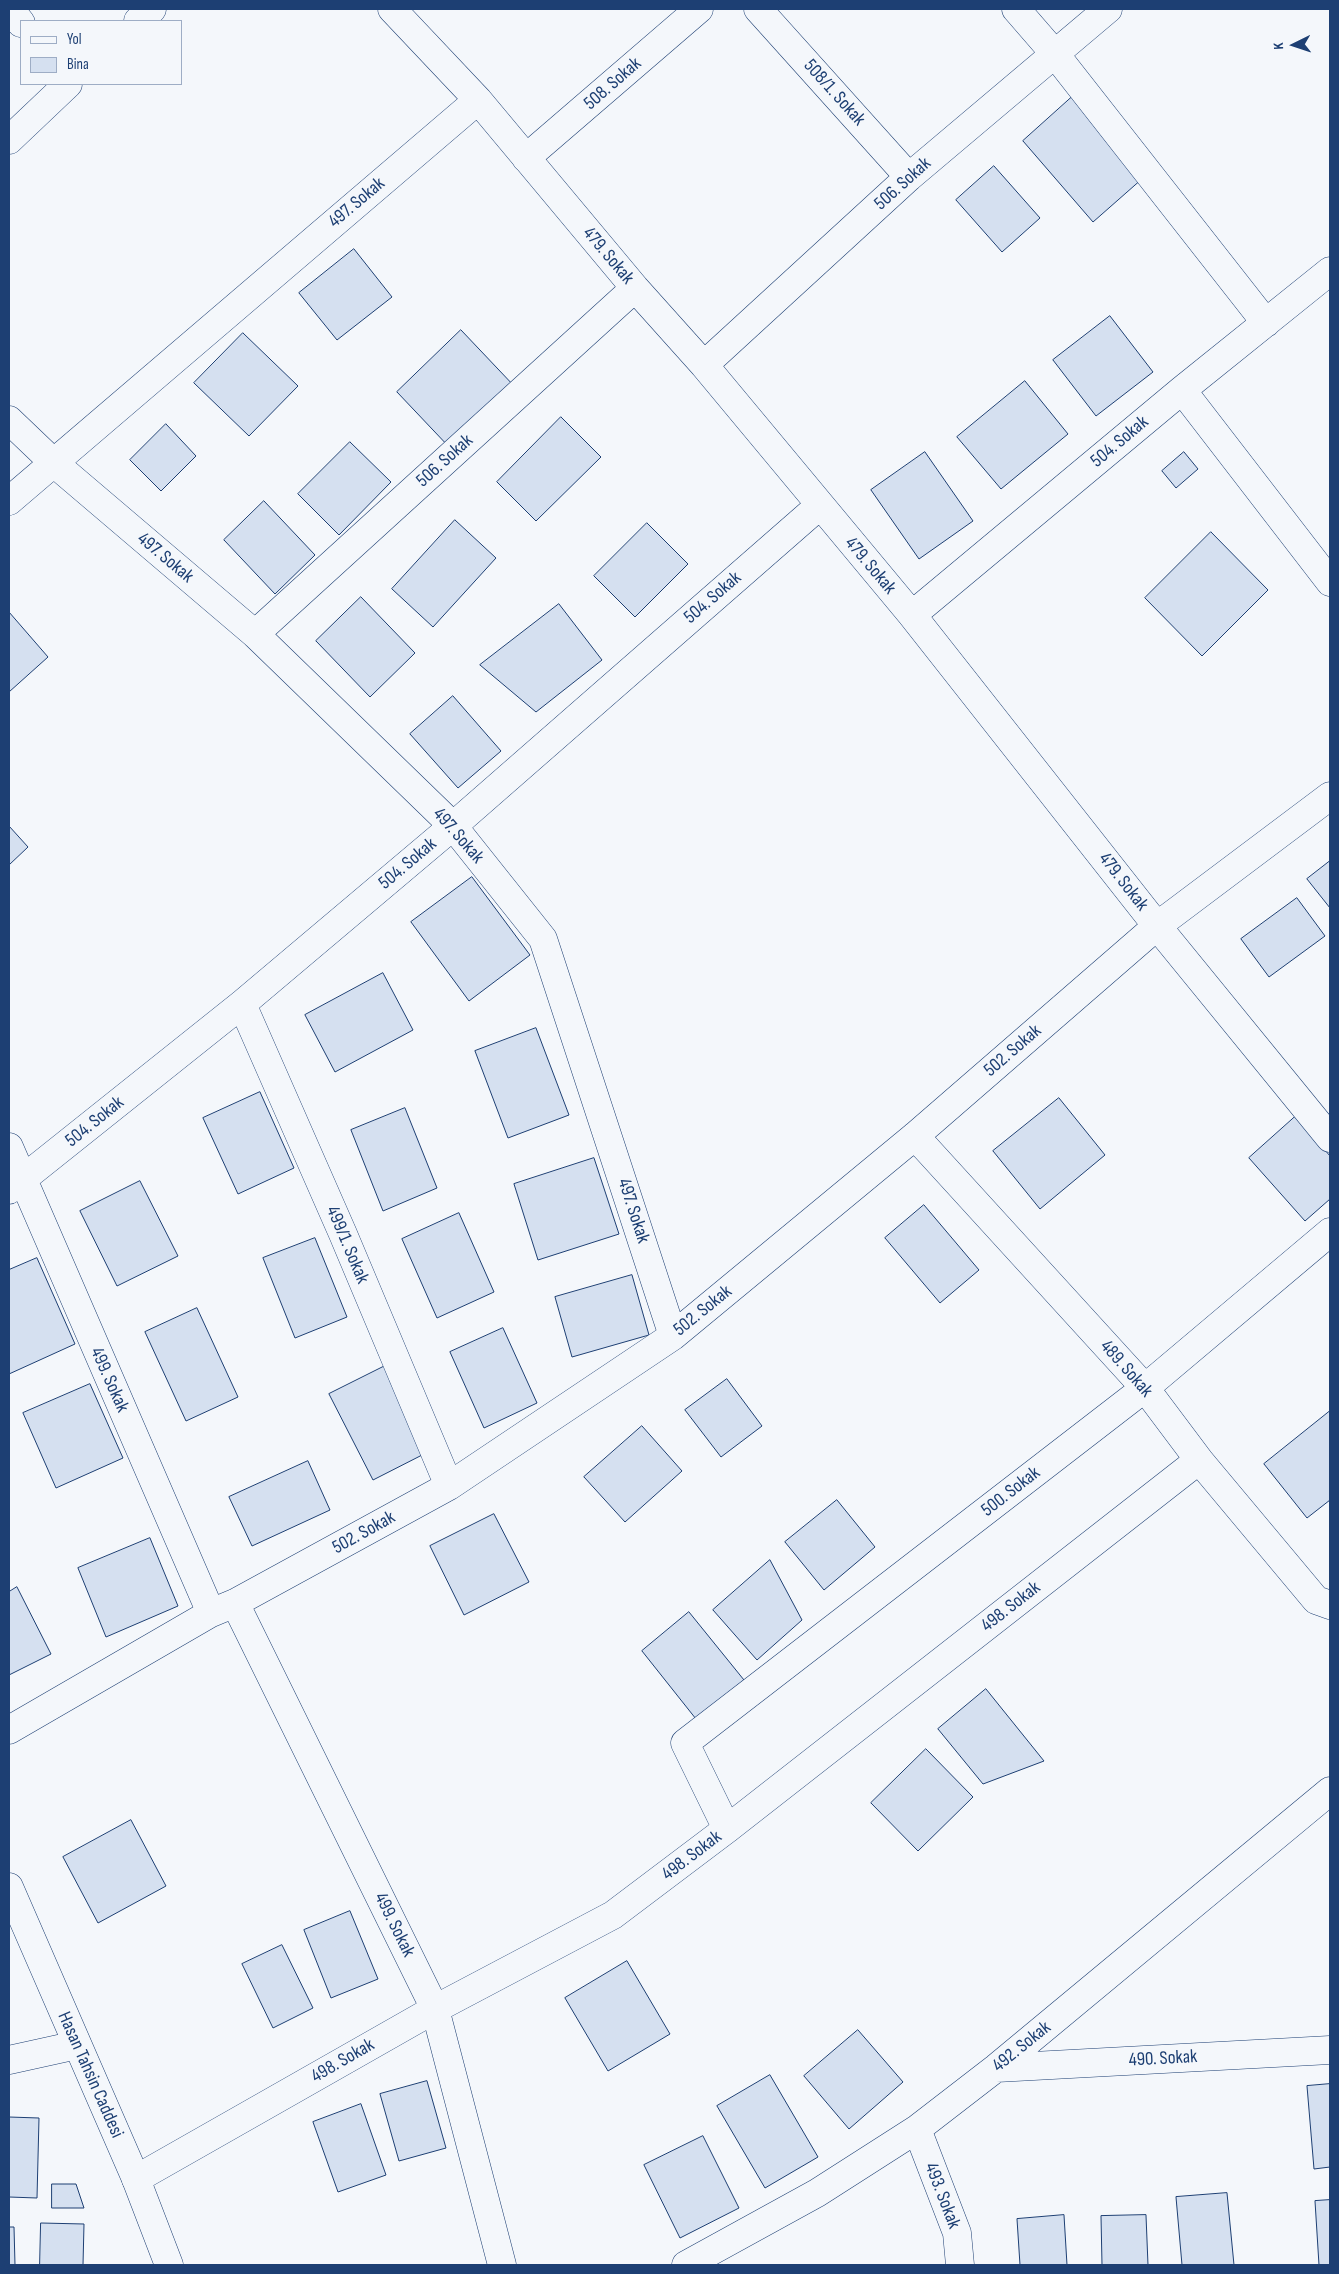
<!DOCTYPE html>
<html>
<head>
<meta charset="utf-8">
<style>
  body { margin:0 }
  #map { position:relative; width:1339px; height:2274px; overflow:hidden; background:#f4f7fb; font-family:"Sofia Sans Condensed",sans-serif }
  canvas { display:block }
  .frame { position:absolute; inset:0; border:10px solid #1d3f73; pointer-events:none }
  .legend { position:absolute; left:20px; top:20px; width:162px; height:65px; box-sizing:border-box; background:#f4f7fb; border:1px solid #9eadc5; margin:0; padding:6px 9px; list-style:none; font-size:15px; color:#1d3f73 }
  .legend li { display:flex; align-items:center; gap:10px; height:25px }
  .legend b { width:25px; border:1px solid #9eadc5 }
  .north { position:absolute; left:1269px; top:20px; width:50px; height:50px; -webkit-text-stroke:4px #f4f7fb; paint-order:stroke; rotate:266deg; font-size:14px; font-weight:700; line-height:20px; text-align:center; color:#1d3f73 }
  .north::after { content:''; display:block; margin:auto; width:18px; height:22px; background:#1d3f73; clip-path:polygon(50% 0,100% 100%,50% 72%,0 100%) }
</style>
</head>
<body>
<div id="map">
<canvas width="1339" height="2274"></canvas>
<div class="frame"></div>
<ul class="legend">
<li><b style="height:6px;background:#f4f7fb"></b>Yol</li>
<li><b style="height:14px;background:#d5e0f0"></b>Bina</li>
</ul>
<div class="north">K</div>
</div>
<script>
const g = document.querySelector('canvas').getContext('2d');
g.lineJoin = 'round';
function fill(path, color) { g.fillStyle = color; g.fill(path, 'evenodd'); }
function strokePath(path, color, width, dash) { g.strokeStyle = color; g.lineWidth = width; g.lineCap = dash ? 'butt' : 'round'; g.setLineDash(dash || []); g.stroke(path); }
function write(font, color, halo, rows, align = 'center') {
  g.font = font + ' "Sofia Sans Condensed",sans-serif'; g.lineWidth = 4; g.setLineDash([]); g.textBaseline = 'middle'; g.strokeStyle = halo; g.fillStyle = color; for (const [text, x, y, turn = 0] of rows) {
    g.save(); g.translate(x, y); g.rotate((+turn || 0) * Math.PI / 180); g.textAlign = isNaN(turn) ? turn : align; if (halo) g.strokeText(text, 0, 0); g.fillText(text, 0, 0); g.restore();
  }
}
const building = new Path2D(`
  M1072,97l71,81 -50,44 -70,-81z
  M994,166l46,52 -38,34 -46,-52z
  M354,249l38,48 -55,43 -38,-47z
  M1110,316l43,56 -57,44 -43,-56z
  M461,330l55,58 -65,61 -54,-57z
  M243,333l55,53 -49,50 -55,-53z
  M1025,381l43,53 -67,55 -44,-52z
  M561,417l40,40 -65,64 -39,-39z
  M166,424l30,32 -35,35 -31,-31z
  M350,442l41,40 -52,53 -41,-41z
  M925,452l48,69 -54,38 -48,-69z
  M1184,452l14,17 -22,19 -14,-17z
  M264,501l51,54 -40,39 -51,-54z
  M455,520l41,38 -63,69 -41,-38z
  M647,523l41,41 -53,53 -41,-41z
  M1211,532l57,58 -66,66 -57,-58z
  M361,597l54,56 -45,44 -54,-56z
  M559,604l43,56 -66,52 -56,-47z
  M9,612l39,45 -39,35z
  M453,696l48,55 -43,37 -48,-54z
  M9,826l19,21 -19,18z
  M1330,861v47l-23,-29z
  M472,877l58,78 -61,46 -58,-79z
  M1297,898l28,38 -56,41 -28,-38z
  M383,973l30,57 -78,42 -30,-57z
  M536,1028l33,87 -61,23 -33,-87z
  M260,1092l34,76 -56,26 -35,-76z
  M1059,1098l46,57 -65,54 -47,-58z
  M405,1108l32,80 -54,23 -32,-81z
  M1296,1116l34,40v43l-25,22 -56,-63z
  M594,1158l25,76 -81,26 -24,-76z
  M140,1181l38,75 -61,30 -37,-75z
  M924,1205l55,65 -39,33 -55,-65z
  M459,1213l35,79 -57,26 -35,-79z
  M315,1238l32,79 -52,21 -32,-80z
  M37,1258l38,86 -66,30v-104z
  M632,1275l17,60 -77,22 -17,-60z
  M197,1308l41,89 -52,24 -41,-89z
  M503,1328l34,75 -53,25 -34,-76z
  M385,1366l43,86 -55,28 -44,-86z
  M727,1379l35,47 -41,31 -36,-47z
  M90,1384l33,74 -67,30 -33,-75z
  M1330,1411v89l-23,18 -43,-54z
  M642,1426l40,45 -57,51 -41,-45z
  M308,1461l22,49 -78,36 -23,-49z
  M837,1500l38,47 -51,43 -39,-48z
  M494,1514l35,68 -65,33 -34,-69z
  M150,1538l28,68 -72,31 -28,-69z
  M770,1560l32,60 -45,40 -44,-50z
  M17,1587l34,67 -42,21v-83z
  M689,1612l55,68 -48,39 -54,-68z
  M986,1689l58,72 -61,23 -45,-55z
  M926,1749l47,48 -55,54 -47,-48z
  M131,1820l35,66 -68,37 -35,-66z
  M350,1911l28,68 -47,19 -27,-68z
  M282,1945l31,63 -40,20 -31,-64z
  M627,1961l43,73 -62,37 -43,-73z
  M858,2030l45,52 -54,47 -45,-53z
  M770,2075l48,82 -53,31 -48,-82z
  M427,2081l19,67 -47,13 -19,-67z
  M1330,2084v83l-16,2 -7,-83z
  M361,2104l25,71 -48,17 -25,-70z
  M9,2117l30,1 -2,80 -28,-1z
  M703,2136l36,72 -59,30 -36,-73z
  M52,2184h24l8,24h-32z
  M1227,2193l7,72h-52l-6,-68z
  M1330,2200v65h-11l-4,-64z
  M1064,2215l3,50h-47l-3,-46z
  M1146,2215l2,50h-46l-1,-49z
  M41,2223l43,1 -1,41h-43z
  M9,2227h5l1,38h-6z`);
fill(building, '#d5e0f0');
strokePath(building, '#1d3f73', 1);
const street = new Path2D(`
  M10,9l11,14
  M392,9l86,91 157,188 69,77 208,250 245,311 173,212
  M758,9l151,168
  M1016,9l39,45 211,269
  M138,21l14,-12
  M9,140l59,-56
  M526,158l173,-149
  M704,365l205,-188 199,-168
  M1182,390l148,192
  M9,420l45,43 201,171 198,192 90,113 130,397
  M9,501l469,-401
  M912,615l270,-225 148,-119
  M255,634l380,-346
  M242,1004l101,230 106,252
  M915,1136l230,252 54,72 117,140 14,5
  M9,1147l202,466
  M9,1190l233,-186 211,-178 366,-320
  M235,1603l200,406 67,256
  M9,1730l202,-117 24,-10 214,-117 224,-150 242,-200 242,-210 173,-130
  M727,1829l-42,-86 460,-355 185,-156
  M9,2060l68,-15
  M996,2068l334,-18
  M917,2129l40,104 3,32
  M136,2179l299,-170 178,-94 114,-86 472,-369
  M686,2265l131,-72 100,-64 79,-61 334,-277`);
const secondary = new Path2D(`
  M9,1887l127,292 33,86`);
strokePath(street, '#1d3f73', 29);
strokePath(secondary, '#1d3f73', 29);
strokePath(street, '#f4f7fb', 28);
strokePath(secondary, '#f4f7fb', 28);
write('19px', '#1d3f73', '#f4f7fb', [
  ["508. Sokak",613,84,-41],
  ["508/1. Sokak",834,93,48],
  ["506. Sokak",903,184,-42],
  ["497. Sokak",357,203,-40],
  ["479. Sokak",608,256,50],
  ["504. Sokak",1120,442,-40],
  ["506. Sokak",445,461,-42],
  ["497. Sokak",165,558,40],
  ["479. Sokak",870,566,50],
  ["504. Sokak",713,598,-41],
  ["497. Sokak",458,836,49],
  ["504. Sokak",408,864,-40],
  ["479. Sokak",1123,882,52],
  ["502. Sokak",1013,1051,-41],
  ["504. Sokak",95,1122,-39],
  ["497. Sokak",633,1211,72],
  ["499/1. Sokak",347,1245,67],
  ["502. Sokak",703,1311,-39],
  ["489. Sokak",1126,1369,49],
  ["499. Sokak",109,1380,66],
  ["500. Sokak",1011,1492,-38],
  ["502. Sokak",364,1533,-29],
  ["498. Sokak",1011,1607,-38],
  ["498. Sokak",692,1856,-37],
  ["499. Sokak",394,1925,64],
  ["492. Sokak",1022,2047,-39],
  ["490. Sokak",1163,2059,-3],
  ["498. Sokak",343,2061,-30],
  ["Hasan Tahsin Caddesi",90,2075,66],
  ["493. Sokak",942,2196,69]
]);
</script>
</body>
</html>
